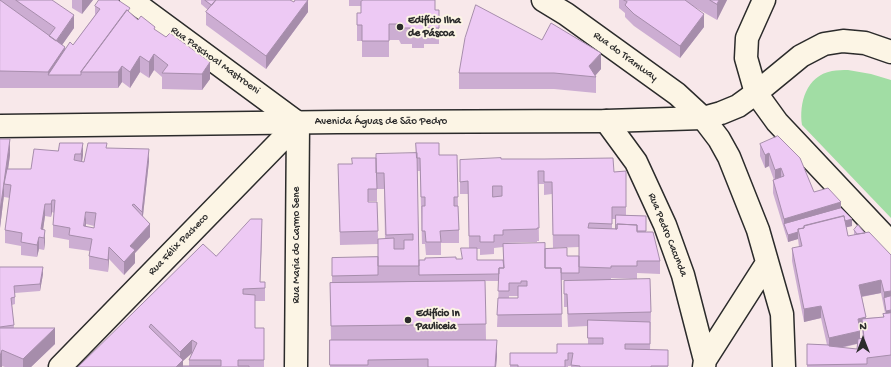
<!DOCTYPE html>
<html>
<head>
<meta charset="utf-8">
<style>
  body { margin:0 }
  #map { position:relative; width:891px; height:367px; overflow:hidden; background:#f8e8ea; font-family:"Gochi Hand",sans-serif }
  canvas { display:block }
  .north { position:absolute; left:843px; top:319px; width:40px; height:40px; -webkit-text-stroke:3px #fcf5e5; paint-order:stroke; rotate:0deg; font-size:11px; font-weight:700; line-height:16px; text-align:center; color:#2b2b2b }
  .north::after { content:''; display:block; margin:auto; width:14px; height:18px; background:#2b2b2b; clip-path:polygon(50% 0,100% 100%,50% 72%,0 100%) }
</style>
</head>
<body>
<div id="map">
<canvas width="891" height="367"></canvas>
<div class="north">N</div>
</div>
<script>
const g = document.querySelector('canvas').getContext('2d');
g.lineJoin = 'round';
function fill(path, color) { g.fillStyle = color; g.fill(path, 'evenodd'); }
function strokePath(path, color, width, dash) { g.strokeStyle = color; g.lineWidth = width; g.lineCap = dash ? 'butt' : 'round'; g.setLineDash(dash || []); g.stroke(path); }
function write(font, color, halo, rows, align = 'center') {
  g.font = font + ' "Gochi Hand",sans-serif'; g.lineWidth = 4; g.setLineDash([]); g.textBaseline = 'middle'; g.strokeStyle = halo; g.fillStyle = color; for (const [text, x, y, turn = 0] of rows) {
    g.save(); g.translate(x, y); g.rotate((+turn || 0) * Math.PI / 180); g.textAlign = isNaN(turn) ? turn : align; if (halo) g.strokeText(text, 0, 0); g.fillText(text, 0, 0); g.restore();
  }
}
fill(new Path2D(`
  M848,70l23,4 20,6v138l-89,-93c-3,-22 4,-49 30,-54 5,-1 11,-1 16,-1z`), '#a1dda4');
const minor = new Path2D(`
  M131,0l167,123
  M543,0l23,14 111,80 26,24 16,21 10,18 29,73 24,84 2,53
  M764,0l-17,38 -1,20 10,35 21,29 114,121
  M606,121l30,41 29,63 18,50 22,85 -1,7
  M705,360l62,-97
  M60,367l238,-244
  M296,367l2,-244`);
const major = new Path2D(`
  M0,126l337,-4 269,-1 97,-3 18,-5 17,-7 18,-13 45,-37 23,-12 19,-3 22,2 26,9`);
strokePath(minor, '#2b2b2b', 25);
strokePath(major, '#2b2b2b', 25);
strokePath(minor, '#fcf5e5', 22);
strokePath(major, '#fcf5e5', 22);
fill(new Path2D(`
  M0,0h52l22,28 -12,17 3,6 8,-6 22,-30v-9l35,7 8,7 17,10 55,49 -8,11 -40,-1v-12l-8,-7 -5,8 -9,-6 -10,16 -8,-6 -4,6h-118z
  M72,0h21l-11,14 -10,-6z
  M201,0h89l18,12 -42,57 -60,-44v-13l2,-2 -7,-6z
  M349,0h86v10l4,18v16h-15v4h-12v-4h-11l-2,-4h-10v17h-27v-16h-5v-28h4v-7h-12z
  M619,0h108l-10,20 -24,-14 11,21 -24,31 -46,-32 -9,-9v-4l-6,-5z
  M542,40l59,29 -6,7 1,1v16l-42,-4h-95v-16z
  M0,139l10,16 -2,14h23l27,-18 2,-8 23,12 -1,7h2l23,-14 42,13 -6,55 7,21 -15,16v10l-11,12 -15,-16 -1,13 -19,-3v-13l1,-5 -21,-3v-8l-16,-3v-12l1,-12 -2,-1 -1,5 -6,-1 -2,14 2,12 -1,8 -5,-1 -2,8 -16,-2v-9l-16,-3v-13l5,-32 -6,-1v-2l-4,33zM86,224l8,2v2l-8,-1z
  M416,143l23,12h18l1,51 1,24v13h-18v12h-15l-1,-11h-3l-2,-73h-3l2,89 43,-1 7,-11 -1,-54h-8v-34l41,-1 113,13 12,-1v44l20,1v16l14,29v13l-23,-1v6l-26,-1v2l40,32 -1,38h18v17h-97v-1h-3v1h-58v-14h47l31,-9v-18l-20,1 -1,-20h-3v-26l30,-1h-33l1,47h-65l2,-46h-14l1,59 11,16 -1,11h-166v-27h1l-1,-57h2v-25l46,-1v-13l-38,1 -2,-81h14l24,-6 40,-5zM538,184h6v11l8,-1 1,54 26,-1v9h-12l-22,-7 -42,-5v-1l34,-1v-1h2zM377,189h7l1,50h-7l-1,-37h-9v-1h9zM612,219h4v10l-4,-1zM503,247v13h-26v-11h3v6l14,-1v-6zM509,296h9v2h-9z
  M760,144l54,48 27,16 11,18 -6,1 2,9 6,-1v-5l11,3 26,22v112h-84v-23l20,1 -6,-27 -17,4 -12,-61v-13l7,-1 -1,-8 -10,3 -15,-49v-13h1l-5,-14 -4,2 -5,-12zM881,293l4,20 -2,1v3l-17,1 -4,-21zM862,330l1,8h-3v-7zM857,344v5l-16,-1z
  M262,232l-2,50h5v19h-10v27h9v39h-186l138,-111zM192,353l-3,7v6h-6v-5z
  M0,267l43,7 -3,17 -25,2v11l-3,1 2,23 41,16 -24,23h-26l-3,-1 -2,1z`), '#ccadd2');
fill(new Path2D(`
  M82,0h11l-11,14z
  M308,0v12l-42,57v-13z
  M719,0h8l-10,20v-16z
  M704,14v13l-24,31v-12z
  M74,15v13l-19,27v-12z
  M65,47v16l-17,12v-3z
  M601,53v16l-7,8 -5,-11z
  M154,54v16l-5,8v-16z
  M140,56v16l-10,16v-16z
  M210,62v17l-8,11v-16z
  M122,66v16l-4,6v-16z
  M10,139v16l-4,29h-2v11l-4,33v-17z
  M83,143v12l-2,12v-13z
  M149,149v12l-7,63v-12z
  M769,153v13l-4,2v-13z
  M781,168v13l-6,2v-13z
  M52,200v12l-1,5v-13z
  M841,202v13l-57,9v7v-12z
  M45,204v12l-3,21 -1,-8z
  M86,212v12l-2,15v-13z
  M262,219v13l-2,57z
  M852,219v7l-48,12v-7z
  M150,224v13l-15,16v10l-11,12v-13l6,-16z
  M45,230v12l-1,8v-12z
  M798,232v7l-10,3v-7z
  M39,237v12l-2,8v-12z
  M109,247v12l-1,13v-12z
  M43,267v7l-3,17v-7z
  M881,280v13l-22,4v-12z
  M891,291v12l-7,-5v7v-13z
  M821,306v12l-17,4v-13z
  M891,310v7l-5,1v-7z
  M866,317v12l-4,-10v11l-4,1v-12z
  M55,328v16l-24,23h-8v-8z
  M860,331v12l-31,7v-12z
  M192,340v13l-9,8v6h-7l4,-4v-11z
  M497,340v16l-1,11h-1z
  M2,350v17h-2v-11z`), '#a68dab');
const building = new Path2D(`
  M0,0l65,47 -17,25 -48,-1z
  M16,0h36l22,15 -18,26 -7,-5 6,-8z
  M99,0h19l12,8 -2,3 -1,-1 -46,62v3h-33l22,-33 3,3 27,-36 -5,-3z
  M205,0h11l-4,5z
  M216,0h74l4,2 1,-2h13l-42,56 -60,-44z
  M363,0h72v10h4v18h-15v4h-12v-4h-11l-2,-4h-10v17h-27v-16h-5v-12h4v-11z
  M624,0h61l19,14 -24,32 -46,-32 -9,-9 2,-3z
  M710,0h9l-2,4z
  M476,5l66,35 9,-17 50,30 -12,13 7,11 -42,-4h-95l6,-35z
  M127,10l11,10 3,-4 14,11 -1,2 12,8 4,-4 40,29 -8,12 -40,-1 6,-8 -14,-11 -5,8 -9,-6 -10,16 -8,-6 -4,6h-37z
  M778,136l22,22 14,34 14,-4 13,14 -57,17 -11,-39 11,-4 -3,-8 -6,2 -6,-17 -4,2 -5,-11z
  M0,139h10l-10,72z
  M60,143h23l-2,11h-6l-1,6 10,2 4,-19h19l-1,5 43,1 -7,63 -8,-8 -2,1 18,19 -20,22 5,4 -11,12 -15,-15 -1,13 -19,-4 3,-17 -23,-4 1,-7 -17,-3 2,-25h-3l-1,4h-6l-4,25 4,1 -1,8 -5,-1 -2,8 -16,-3 1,-9 -17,-3 6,-45 -7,-1 3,-15h24l3,-20 24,2zM86,212l10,1 -2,15 -10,-2z
  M416,143h23v12h18l1,42h-4v9h4l1,24 -19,1 1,11h-15l-1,-11h-3v-25h3v-9h-4l-1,-39h-3z
  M417,153l2,113h-41v-27l16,-1v11h10v-9h9v-6l-27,1 -2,-62h-8v-19z
  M352,158h24l1,31h-9v13h9l1,29 -38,1 -2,-68h14z
  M501,158v1h43l69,-1 1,14 12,-1v36h-14v17l-23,-1 -1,5 29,1v-5l20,1v7h16l7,29h-23v5h-26v2l-32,-1v-32h-26l-1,-53h-8v-11h-6l1,57h-2v1l-34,1v5h-9v7h-14v-6h-11l-1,-55 -8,1v-22zM493,186h9v10l-9,1z
  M841,208l11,11 -7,2 -1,-5 -40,10v2l-6,1v3l-10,3 -4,-11z
  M616,215l30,1v15h-9v-6l-20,-1v5h-1z
  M844,216l4,20 21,-4 22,23v36l-7,1 -3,-12 -22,5 7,32 -8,2 2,12 -31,7 -8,-32 -17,3 -12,-61 10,-2 -4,-17 6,-1v-2z
  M251,219h11l-2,63h5v6l-22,1v5l12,1v33h9v32h-26v6h11v1h-67l1,-1h38v-6h-32l8,-17 -5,-3 -12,12 -29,-28 -2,3 34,33 -7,7h-98l125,-123 13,12z
  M858,225l7,8 -8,1 -3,-4z
  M545,243v25h16l1,46 -65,1 1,-17h20v-12h9v-5h-6v2h-12v8h-11l1,-23h5l-1,-24z
  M461,248h16v12h26l1,8h-5v6l-80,1v-15h6v-2l31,-1v2h6z
  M567,248v8h12v17h-18v-5h-16v-19z
  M378,257v18l-46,1v-18z
  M0,267h43l-3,17 -26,2 1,11 -4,1 3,27 -14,2z
  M650,279l1,33 -83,2 -1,-20h-3v-13z
  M485,281l1,43 -155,2 -1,-43z
  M891,296v14l-5,1 -2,-13z
  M891,313v42l-24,3v6l-60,1v-21l22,1v1l28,3 1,-10 6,-1 -2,-19 22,-2 -1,-3z
  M588,320l62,2v22h-25v5l43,1v16h-17v1h-71v-1l-9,-1 2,-12h-5v7h-3v7h-47v-2h-8v-12h47v-9h46v-6h-15z
  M0,328h55l-32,31 -21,-9 -2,6z
  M330,340h167l-2,27h-67v-8l-60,1v5h-38z`);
fill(building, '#edc9f4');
strokePath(building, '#a68dab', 1);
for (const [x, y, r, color] of [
  [400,27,4,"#2b2b2b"],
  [408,320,4,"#2b2b2b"]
]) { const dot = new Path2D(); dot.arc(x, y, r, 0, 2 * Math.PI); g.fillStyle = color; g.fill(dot); strokePath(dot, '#fcf5e5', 1.5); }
write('bold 11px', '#2b2b2b', '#fcf5e5', [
  ["Edifício Ilha",408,21],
  ["de Páscoa",408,34],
  ["Edifício In",416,314],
  ["Pauliceia",416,327]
], 'left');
write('11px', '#2b2b2b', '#fcf5e5', [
  ["Rua do Tramway",625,57,36],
  ["Rua Paschoal Mastroeni",215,61,36],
  ["Avenida Águas de São Pedro",381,122],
  ["Rua Pedro Cacunda",667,235,68],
  ["Rua Félix Pacheco",179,245,-46],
  ["Rua Maria do Carmo Sene",297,245,-90]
]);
</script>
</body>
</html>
